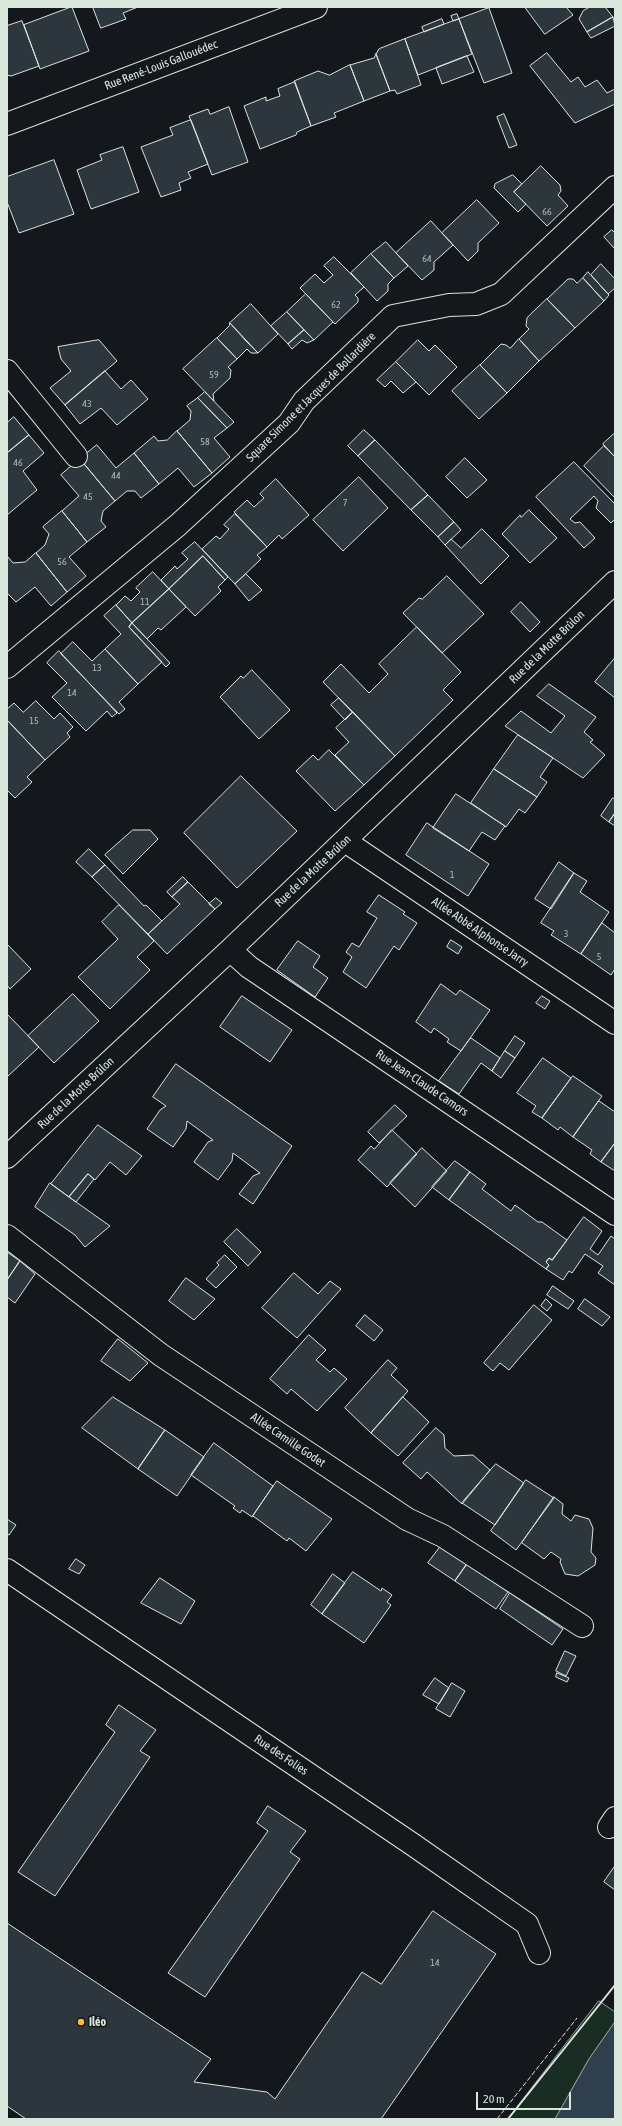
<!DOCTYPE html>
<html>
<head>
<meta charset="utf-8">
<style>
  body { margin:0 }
  #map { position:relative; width:622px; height:2126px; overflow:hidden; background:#14181c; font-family:"Asap Condensed",sans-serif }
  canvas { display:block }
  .frame { position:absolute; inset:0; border:8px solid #d8e6dc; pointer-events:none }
  .scale { position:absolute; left:476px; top:2092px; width:95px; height:18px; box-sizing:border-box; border:2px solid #d8e6dc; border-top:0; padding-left:5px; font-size:12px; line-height:14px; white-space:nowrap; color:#d8e6dc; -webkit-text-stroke:3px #14181c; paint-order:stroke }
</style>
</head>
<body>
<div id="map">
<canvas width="622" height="2126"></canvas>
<div class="frame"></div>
<div class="scale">20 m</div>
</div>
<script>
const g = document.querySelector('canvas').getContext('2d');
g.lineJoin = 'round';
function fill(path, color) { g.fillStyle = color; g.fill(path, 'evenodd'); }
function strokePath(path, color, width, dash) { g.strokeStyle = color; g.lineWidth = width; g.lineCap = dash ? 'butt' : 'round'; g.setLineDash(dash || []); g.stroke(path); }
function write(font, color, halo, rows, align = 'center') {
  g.font = font + ' "Asap Condensed",sans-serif'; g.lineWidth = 3; g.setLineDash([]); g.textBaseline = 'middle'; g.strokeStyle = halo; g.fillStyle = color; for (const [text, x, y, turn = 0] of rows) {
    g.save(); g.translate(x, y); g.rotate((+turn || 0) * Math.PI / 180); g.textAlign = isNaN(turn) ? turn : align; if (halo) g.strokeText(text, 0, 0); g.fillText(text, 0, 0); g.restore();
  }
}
const green = new Path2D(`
  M599,2001l16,11v10l-26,37 -34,60h-47z`);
fill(green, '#1a2d24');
strokePath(green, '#939e99', 1);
const water = new Path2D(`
  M615,2022v97h-60l34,-60z`);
fill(water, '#2f3f4d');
strokePath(water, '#939e99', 1);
const building = new Path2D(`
  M72,7l17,44 -49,18 -16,-44z
  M93,7h45l-15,6 3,6 -25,9z
  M525,7h41l7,8 -28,19z
  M590,7h15l8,10 -26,15 -8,-13 4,-8z
  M489,8l23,65 -28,10 -25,-64z
  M457,14l2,5 -6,2 -2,-5z
  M613,17l2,9 -24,12 -4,-6z
  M442,19l2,5 -20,8 -2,-5z
  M459,19l13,35 -54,21 -13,-36z
  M22,21l17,45 -28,10 -4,-1v-49z
  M405,39l16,46 -24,9 -2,-4 -5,1 -14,-37 3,-5z
  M547,53l24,29 7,-5 7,10 12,-7 10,13 8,-4v15l-40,19 -45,-57z
  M376,54l14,37 -26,10 -14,-36 24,-7z
  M467,56l7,16 -32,12 -6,-16z
  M350,65l14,36 -30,12 2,4 -25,9 -17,-45 24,-10 11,4z
  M295,82l16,44 -14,6 -1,3 -36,14 -16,-43 22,-9v4l14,-5 -2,-7z
  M229,107l19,55 -36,13 -23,-59 19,-7 2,5z
  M504,114l13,31 -8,3 -12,-31z
  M191,120l17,44 -20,8 3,6 -12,5 2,7 -20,7 -20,-50 32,-12 -3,-7z
  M123,147l16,45 -48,17 -14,-39 25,-10 -2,-5z
  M54,160l20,54 -55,19 -12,-31v-25z
  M541,166l19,19 1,6 -3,4 10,11 -21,20 -33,-34z
  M513,175l9,9 -8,8 12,12 -8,8 -24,-24 1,-4z
  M477,200l22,23 -21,20v8l-10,10 -26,-28z
  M431,221l22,24 -19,17v8l-12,10 -26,-27z
  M612,230l3,3v16l-11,-12z
  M386,242l22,24 -14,12 -23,-24z
  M371,254l23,24 -6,6v7l-11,10 -26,-28z
  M334,257l30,30 -9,8 3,3v4l-23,22 -35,-36 15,-14 9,9 9,-8 -9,-9z
  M601,264l14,15v9l-7,6 -17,-19z
  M588,272l21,23 -5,6 -21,-23z
  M583,278l21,23 -29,27 -28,-29 21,-20h5l4,4z
  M306,294l27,28 -19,18 -27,-28z
  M547,299l28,29 -36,33 -20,-22 10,-10 -3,-3 1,-8z
  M251,304l27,30 -20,19 -28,-30z
  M287,312l17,18 -16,14 -17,-18z
  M230,323l16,18 12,12h-7l-4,-4 -10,10 -20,-21 12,-12z
  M304,330l10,10 -7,3 -5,-3 -10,9 -4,-5z
  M217,338l20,21 -9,8 3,3 -1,8 -17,16 1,7 -31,-32z
  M519,339l20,22 -32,32 -27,-28 21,-21 5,1 4,3z
  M99,340l18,21 -52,44 -15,-17 21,-17 -10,-12 -3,-12z
  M418,340l11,11 6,-6 22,22 -28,28 -33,-33z
  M396,362l20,20 -13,11 -12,-12 -6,6 -8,-7z
  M480,365l27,28 -28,26 -27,-28z
  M105,371l16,18 10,-9 17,19 -31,26 -16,-17 -21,16 -15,-19z
  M205,392l29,30 -7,6 -29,-30z
  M198,398l29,30 -13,10 16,19 -18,16 -35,-42 13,-11 1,-9 -4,-5z
  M14,417l15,18 -22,18v-30z
  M364,430l11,10 -17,16 -10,-10z
  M177,431l35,42 -18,14 -16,-19 -19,16 -25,-31 20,-17 4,5 9,-1z
  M615,433v24l-12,-13z
  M29,435l15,18 -21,18 14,19 -30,25v-62z
  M375,440l53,55 -17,15 -53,-54z
  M97,445l19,23 18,-15 25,31 -18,14 -6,-7h-8l-12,10 -35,-42z
  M604,446l11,11v41l-31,-32z
  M465,458l22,22 -20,18 -21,-21z
  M80,459l35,42 -12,10 -2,10 5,6 -19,15 -25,-31 17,-15 -18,-21z
  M574,462l41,42v15l-4,4 -15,-15 2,-7 -4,-5 -24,23 5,4 5,-1 15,16 -11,10 -48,-51z
  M359,477l29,31 -45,43 -30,-31z
  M276,479l33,36 -27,24 -3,-4 -12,12 -33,-35 13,-12 7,7 10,-9 -4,-4z
  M428,495l26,27 -16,15 -27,-27z
  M529,510l28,28 -27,25 -28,-29 18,-19 1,2z
  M62,511l25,31 -18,15 17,19 -19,16 -31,-39 9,-8 4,-11 -6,-7z
  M235,514l32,33 -10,8 4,4 -26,25 -33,-35 14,-13 4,3 9,-10 -5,-4z
  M454,522l7,8 -16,15 -7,-8z
  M482,529l27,27 -28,28 -36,-39 6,-6 10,9z
  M195,542l33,35 -3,3 -22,-24 -34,33 -8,-9 14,-14 2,3 11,-10 -6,-6z
  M36,553l31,39 -16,14 -16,-19 -19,15 -9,-9v-35l1,-1 5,6 12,-1z
  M203,556l22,24 -7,7 3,4 -26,25 -26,-27z
  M153,572l16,17 -37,34 -16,-18 9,-9 6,5 9,-9 -4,-4z
  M246,574l16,16 -13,11 -14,-17z
  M447,576l37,38 -42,39 -39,-40 16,-15 3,1z
  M169,589l17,18 -25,23 -3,-2 -11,11 -15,-16z
  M521,602l19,20 -10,10 -19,-20z
  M116,605l16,18 -3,4 33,35 -24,22 -33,-35 16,-15 -17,-18z
  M132,623l38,40 -4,4 -37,-40z
  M417,627l44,45 -18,18 10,10 -58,56 -72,-74 18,-18 28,29 19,-19 -9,-10z
  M73,642l19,19 13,-12 33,35 -19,18 6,7 -6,5 -58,-60z
  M59,651l58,62 -5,4 -5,-6 -21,20 -34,-34 15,-14 -20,-20z
  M615,658v40l-20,-16z
  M252,670l38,40 -31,29 -39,-42 21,-21 2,2z
  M549,684l47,33 -12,15 9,8 -3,2 15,13 -22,23 -78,-52 16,-15 30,22 14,-17 -28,-20z
  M339,698l14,14 -8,8 -14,-15z
  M36,701l18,18 6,-6 13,14 -6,6 3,4 -25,23 -38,-40v-11l7,-6 9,9z
  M353,712l42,44 -31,29 -29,-30 14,-13 -13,-14z
  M7,720l38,40 -18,17 5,5 -17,16 -8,-8z
  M518,735l35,23 -13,19 7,5 -10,15 -43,-28z
  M329,750l35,35 -29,26 -39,-40 17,-16 5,5z
  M494,769l43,28 -12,16 -6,-4 -13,18 -35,-24z
  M241,776l56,55 -60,57 -53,-55z
  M456,794l49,32 -10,14 -13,-8 -13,19 -36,-23z
  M613,798l2,1v14l-6,9 -8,-6z
  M615,813v13l-6,-4z
  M427,823l62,41 -21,32 -62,-41z
  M133,830h17l8,9 -35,35 -18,-19z
  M89,849l16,16 -13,12 -16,-15z
  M559,862l15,11 -23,36 -16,-10z
  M105,865l39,41 2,-1 16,16 -14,13 -56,-57z
  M574,873l13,8 -7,11 29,20 -28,42 -30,-19 3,-4 -13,-8z
  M183,877l5,5 -16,15 -5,-5z
  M188,882l27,27 -48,45 -19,-20 32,-30 -8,-7z
  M379,895l26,17 -2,2 14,9 -18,27 -5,-4 -28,42 -23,-16 9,-15 -6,-5 6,-9 7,4 18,-29 -10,-6z
  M216,898l6,5 -7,6 -6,-5z
  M119,905l35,36 -17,16 13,13 -40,39 -32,-32 40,-38 -16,-17z
  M602,923l13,10v36l-4,6 -30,-21z
  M451,940l11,7 -4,7 -11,-7z
  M298,941l22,15 -7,11 15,11 -13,19 -38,-27z
  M7,944l24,25 -21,20 -3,-4z
  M441,984l15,11 4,-5 30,20 -29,41 -14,-9 2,-3 -15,-11 -3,5 -15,-11z
  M73,994l26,27 -45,42 -26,-27z
  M242,996l50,34 -22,32 -50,-35z
  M542,996l8,5 -5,8 -9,-6z
  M7,1014l32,33 -32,30z
  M515,1036l10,7 -10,15 -10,-7z
  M471,1038l29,20 -8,13 -11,-8 -22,31 -20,-13z
  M505,1051l10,7 -14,20 -9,-7z
  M543,1058l28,20 -29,40 -10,-6 4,-6 -19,-13z
  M176,1064l116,82 -39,58 -14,-10 14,-18 7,-3 -27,-20 -1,8 -14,19 -24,-18 14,-20 5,-2 -26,-19 -1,8 -13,18 -26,-18 13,-19 6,-4 -13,-9z
  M573,1076l29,20 -29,41 -13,-10 -2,3 -16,-12z
  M599,1101l16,11v31l-14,19 -11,-8 2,-4 -19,-13z
  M395,1105l12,11 -28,27 -11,-11z
  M98,1125l44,31 -16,19 -16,-13 -15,18 -7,-6 -19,23 -18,-13z
  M392,1130l25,24 -30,33 -29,-27 13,-14 3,3z
  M615,1143v28l-14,-9z
  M422,1148l25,23 -32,36 -25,-24z
  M455,1161l15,11 -21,28 -17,-13z
  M470,1172l16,12 -4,5 29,22 4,-6 23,17h4l25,18 -15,20 -3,-2 -3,4 3,3 -3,4 -97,-69z
  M88,1174l6,5 -18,23 -7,-5z
  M50,1183l19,14 41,29 -25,21 -10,-12 -40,-28z
  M584,1217l18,14 -12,18 8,6 13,-19 4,3v46l-17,-12 5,-7 -18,-12 -13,19 -3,-2 -6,9 -17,-11 3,-4 -3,-3 3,-4 3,2z
  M237,1229l24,23 -13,14 -24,-24z
  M7,1252l13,9 -13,19z
  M225,1255l12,12 -21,21 -10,-9 13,-14 -2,-2z
  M20,1261l15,13 -20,29 -8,-6v-17z
  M294,1273l24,21 12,-13 11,8 -44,49 -35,-30z
  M186,1278l29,21 -21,21 -25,-19z
  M553,1286l21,15 -6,8 -21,-14z
  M546,1299l6,6 -5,6 -6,-5z
  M585,1299l25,18 -8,9 -24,-17z
  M534,1305l18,15 -43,50 -9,-7 -7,8 -9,-8z
  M365,1315l18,15 -9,11 -18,-15z
  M309,1335l17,15 -10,10 14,12 4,-4 13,11 -30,32 -26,-22 -4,5 -17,-15z
  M118,1339l30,24 -18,18 -29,-20z
  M388,1360l9,8 -6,7 17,16 -37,42 -26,-25z
  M113,1397l52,33 -27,39 -56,-41z
  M403,1397l26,25 -31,34 -27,-23z
  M436,1428l8,7 1,13 9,8 19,-1 17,15 -28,34 -35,-32 -6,7 -18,-16z
  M165,1430l39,27 -27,39 -39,-27z
  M214,1443l59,43 -21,31 -10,-7 -2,3 -7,-5 2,-2 -44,-31z
  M496,1464l28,19 -29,42 -33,-22z
  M526,1480l28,18 -38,52 -25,-19z
  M277,1481l55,38 -26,32 -17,-13 -2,3 -34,-25z
  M554,1497l9,7 -1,10 9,7 4,-6 14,4 4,9 -2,24 5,6 -1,7 -17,11 -13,-2 -5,-12 1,-3 -10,-7 -7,7 -22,-16z
  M7,1519l9,6 -7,10 -2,-1z
  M441,1546l26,18 -12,17 -27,-18z
  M76,1559l9,6 -6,9 -10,-5z
  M467,1564l41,28 -12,17 -41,-28z
  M353,1572l28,19 1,-3 10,7 -5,7 4,3 -27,38 -42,-29z
  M333,1574l12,9 -23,31 -11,-9z
  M160,1578l35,23 -14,23 -40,-21z
  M510,1593l53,36 -11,16 -52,-36z
  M565,1651l11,5 -10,20 -10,-5z
  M557,1673l12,5 -2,4 -11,-5z
  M435,1678l14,10 -10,16 -16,-9z
  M452,1683l13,8 -15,26 -14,-8z
  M119,1705l37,25 -16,21 10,6 -95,139 -37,-24 97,-140 -9,-7z
  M268,1806l38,25 -16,21 10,7 -95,138 -37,-24 100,-142 -11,-8z
  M615,1866v24l-11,-8z
  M433,1911l63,43 -115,165h-355l-19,-13v-183l204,136 -17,23 73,10 8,7 87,-127 19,12z`);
fill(building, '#2c363c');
strokePath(building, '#d8e6dc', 1);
const minor = new Path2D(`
  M7,124l309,-117
  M7,371l69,85
  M7,667l171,-142 111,-102 15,-22 89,-85 56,-11 27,-1 25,-10 114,-107
  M345,841l270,182
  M230,950l19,17 366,247
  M7,1157l223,-207 385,-368
  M7,1236l154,119 246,164 36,17 139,90
  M7,1570l405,274 115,80 12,29
  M609,1827l6,-9`);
strokePath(minor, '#d8e6dc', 24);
strokePath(minor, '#14181c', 22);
strokePath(new Path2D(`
  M497,2119l80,-101`), '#d8e6dc', 1, [5, 2]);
strokePath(new Path2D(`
  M508,2119l107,-134`), '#d8e6dc', 2);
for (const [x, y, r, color] of [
  [81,2022,4,"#ffb74d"]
]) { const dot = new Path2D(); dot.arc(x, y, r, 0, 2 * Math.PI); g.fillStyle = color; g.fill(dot); strokePath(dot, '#14181c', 1.5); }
write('10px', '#adbab4', null, [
  ["66",547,212],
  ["64",427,259],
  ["62",336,305],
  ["59",214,375],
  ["43",87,404],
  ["58",205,442],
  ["46",18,463],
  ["44",116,476],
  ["45",88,497],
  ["7",345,503],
  ["56",62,562],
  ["11",145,602],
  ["13",97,668],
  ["14",72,693],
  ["15",34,721],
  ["1",452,875],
  ["3",566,934],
  ["5",599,957],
  ["14",435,1963]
]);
write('12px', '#d8e6dc', '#14181c', [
  ["Rue René-Louis Gallouédec",161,65,-21],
  ["Square Simone et Jacques de Bollardière",311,397,-45],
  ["Rue de la Motte Brûlon",547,647,-44],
  ["Rue de la Motte Brûlon",313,871,-43],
  ["Allée Abbé Alphonse Jarry",480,932,34],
  ["Rue Jean-Claude Camors",422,1083,34],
  ["Rue de la Motte Brûlon",76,1093,-43],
  ["Allée Camille Godet",288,1440,34],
  ["Rue des Folies",281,1755,34]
]);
write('bold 12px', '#d8e6dc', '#14181c', [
  ["Iléo",89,2022]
], 'left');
</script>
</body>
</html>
